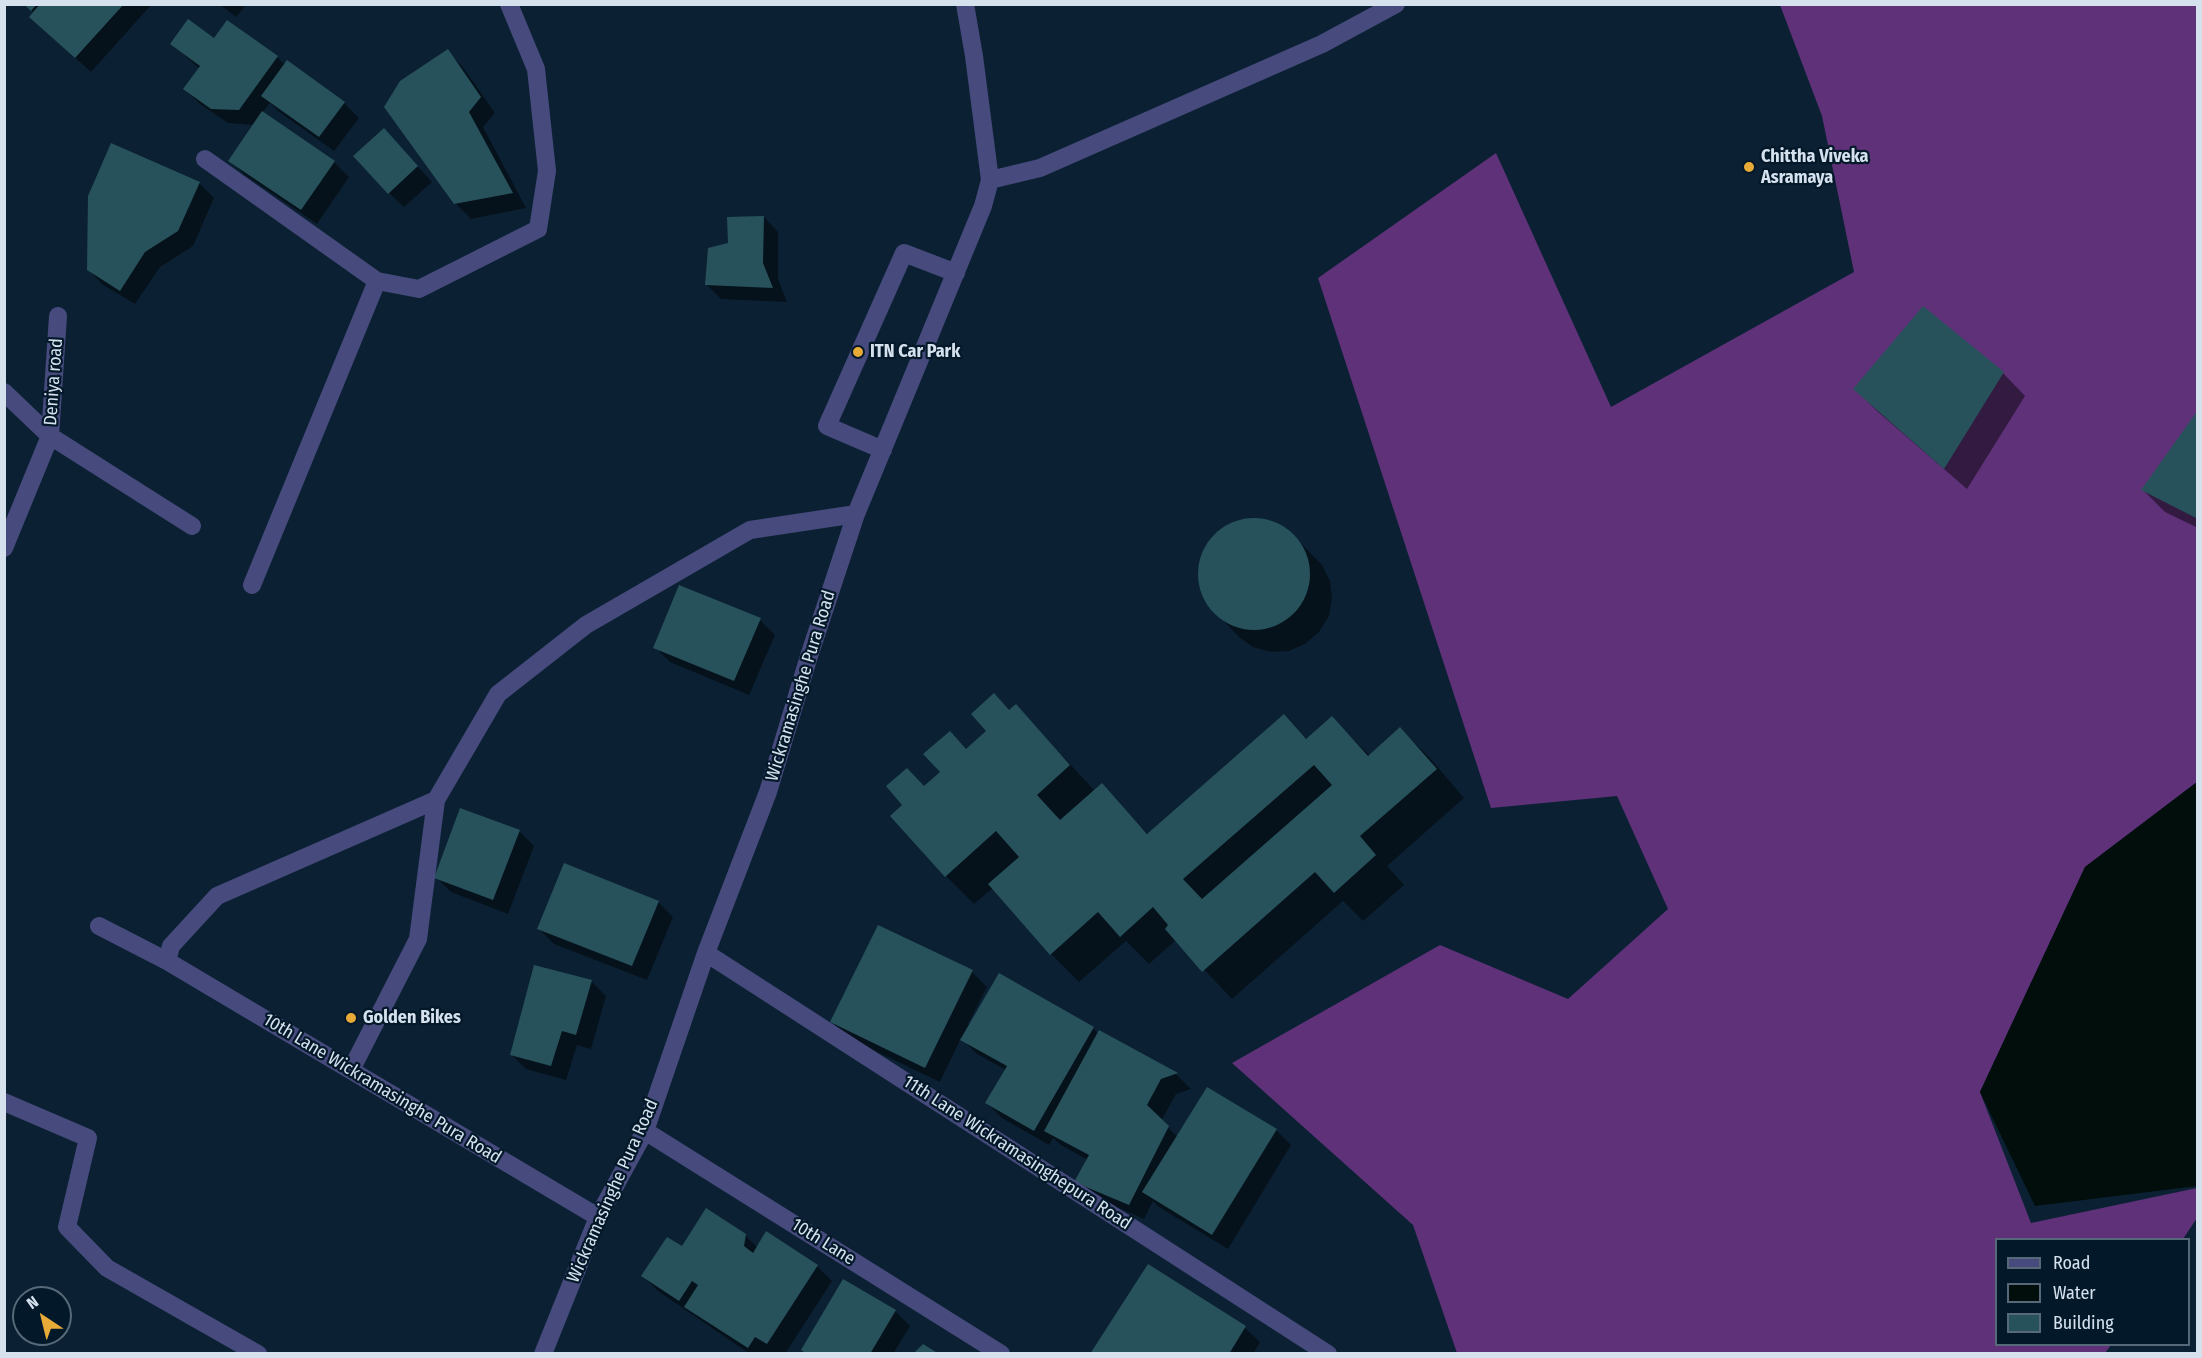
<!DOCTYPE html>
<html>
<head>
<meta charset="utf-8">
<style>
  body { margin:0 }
  #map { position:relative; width:2202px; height:1358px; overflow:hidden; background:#0b2133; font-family:"Fira Sans Condensed",sans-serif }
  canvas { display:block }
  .frame { position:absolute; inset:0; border:6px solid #d5e2ee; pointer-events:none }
  .legend { position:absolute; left:1995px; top:1238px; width:195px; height:108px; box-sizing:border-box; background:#031829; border:2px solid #576978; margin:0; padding:8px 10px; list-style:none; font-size:18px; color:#d5e2ee }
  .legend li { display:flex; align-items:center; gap:12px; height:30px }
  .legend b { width:30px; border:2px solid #576978 }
  .north { position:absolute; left:12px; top:1286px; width:60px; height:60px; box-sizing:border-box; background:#031829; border:2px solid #576978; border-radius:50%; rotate:325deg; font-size:16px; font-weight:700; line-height:24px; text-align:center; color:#d5e2ee }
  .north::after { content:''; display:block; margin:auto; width:21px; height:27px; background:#e8ab37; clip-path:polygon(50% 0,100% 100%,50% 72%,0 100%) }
</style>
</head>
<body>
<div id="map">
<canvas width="2202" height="1358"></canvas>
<div class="frame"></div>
<ul class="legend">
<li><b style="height:8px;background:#464a7c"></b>Road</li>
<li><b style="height:16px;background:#010e0b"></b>Water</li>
<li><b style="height:16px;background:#27525b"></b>Building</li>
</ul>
<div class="north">N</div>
</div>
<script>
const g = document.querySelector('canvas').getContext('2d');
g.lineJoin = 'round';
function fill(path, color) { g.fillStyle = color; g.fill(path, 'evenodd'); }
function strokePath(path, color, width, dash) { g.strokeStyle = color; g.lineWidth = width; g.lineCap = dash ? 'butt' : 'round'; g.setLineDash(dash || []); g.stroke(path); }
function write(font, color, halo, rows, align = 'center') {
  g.font = font + ' "Fira Sans Condensed",sans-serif'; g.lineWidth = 4.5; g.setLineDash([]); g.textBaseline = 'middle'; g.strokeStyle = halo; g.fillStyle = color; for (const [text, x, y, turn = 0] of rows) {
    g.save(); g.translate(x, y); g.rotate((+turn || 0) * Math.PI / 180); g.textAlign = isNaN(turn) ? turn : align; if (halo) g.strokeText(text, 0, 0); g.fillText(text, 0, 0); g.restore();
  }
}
fill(new Path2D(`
  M1780,5h417v777l-112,85 -105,225 51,131 166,-35v30l-14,21 -187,1v104l115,1 -6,8h-648l-44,-128 -181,-162 208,-118 128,54 100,-90 -51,-113 -126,12 -173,-530 178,-125 115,254 243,-135 -32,-156z`), '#5f3179');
fill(new Path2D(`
  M2197,782v404l-162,20 -55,-114 105,-225z`), '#010e0b');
fill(new Path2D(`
  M25,4h127l-61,68 -45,-40 -12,-19z
  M219,4h28l-11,13z
  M215,40l62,17 8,8 59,38 15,15 -25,33 -56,-40 -8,-8 -8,10 72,49 15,15 -32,47 -72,-49 -15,-14 24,-36 -26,-2 -28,-19 -15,-15 15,-20 -28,-25z
  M447,51l15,15 33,47 -12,14 43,81 -55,11 -16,-16z
  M398,145l34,37 -28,25 -15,-14z
  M199,183l15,15 -21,48 -33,21 -25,37 -32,-19 -15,-16z
  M764,217l14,15v47l9,23 -66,-3 -15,-15z
  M1923,308l80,65 22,23 -58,93 -90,-78 -22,-22z
  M2198,413v115l-33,-16 -22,-22z
  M1253,519l18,2 16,8 35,36 8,16 2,17 -3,18 -10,16 -14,12 -16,7 -19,1 -17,-5 -14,-10 -33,-35 -5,-15 -2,-15 3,-16 7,-14 11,-11 16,-9z
  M760,620l15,15 -26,60 -79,-33 -15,-15z
  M1016,706l79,85 7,-6 47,50 135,-119 23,24 25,-22 38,38 30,-27 29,28 35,41 -77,68 17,19 -41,36 -20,-20 -111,98 -56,-59 -27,24 -23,-23 -47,41 -28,-28 -58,-66 -19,16 -28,-28 -22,-89 18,-15 8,-39 17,17z
  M519,831l15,15 -26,68 -57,-22 -15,-15z
  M658,902l15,15 -26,63 -93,-36 -15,-15z
  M972,972l15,15 -19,37 125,4 5,6 1,-2 78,43 14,14 -15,5 -15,27 17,16 29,-48 69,41 15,15 -63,104 -69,-42 -6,-6 -9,18 -53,-23 -15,-15 12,-21 -27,-15 -8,-7 -4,7 -47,-27 -15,-15 19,-33 -29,-16 -16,-16 -21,44 -94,-45 -14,-15z
  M591,981l15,15 -15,53 -14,-4 -11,35 -40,-11 -15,-15z
  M745,1235l13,13 59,18 15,15 -47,73h-10l-5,-3 -1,3h-19l-92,-63 -15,-15 40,-28z
  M1149,1266l96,62 15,14 -7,12h-161z
  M895,1311l15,15 -17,28h-86z`), '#0007');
fill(new Path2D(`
  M24,4h13l-6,7z
  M40,4h84l-49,54 -46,-41z
  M188,19l26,19 13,-18 51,36 -39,54 -28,-1 -28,-20 17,-23 -30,-22z
  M448,49l33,48 -12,15 44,81 -59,11 -70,-97 16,-26z
  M287,60l58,42 -26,35 -58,-41z
  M262,111l73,50 -34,49 -73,-49z
  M384,128l34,38 -30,28 -35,-38z
  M111,143l89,39 -22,49 -33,21 -25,39 -33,-21 1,-74z
  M764,216l-1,47 10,25 -68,-3 3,-37 20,-5 -1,-26z
  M1923,306l81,66 -60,97 -91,-80z
  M2198,410v109l-57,-29z
  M1198 574a56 56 0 1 1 112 0a56 56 0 1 1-112 0Z
  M679,585l82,33 -27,63 -81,-33z
  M994,693l15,17 7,-6 54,61 -33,30 23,25 42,-37 45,51 137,-120 22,25 26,-23 36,40 32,-29 37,42 -77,67 16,19 -42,38 -19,-21 -113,100 -37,-43 3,-4 -15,-18 -33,30 -22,-25 -48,43 -62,-71 31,-27 -23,-26 -51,46 -55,-61 12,-11 -16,-19 21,-18 17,18 16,-14 -17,-18 27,-23 16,18 20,-18 -15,-17zM1314,765l18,20 -130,114 -19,-20z
  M460,808l60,22 -27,70 -59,-22z
  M564,863l95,38 -27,65 -95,-37z
  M878,925l95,45 -48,98 -95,-46z
  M534,965l58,15 -16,55 -14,-4 -11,35 -41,-11z
  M999,973l95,54 -60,104 -49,-28 22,-37 -47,-26z
  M1099,1030l79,43 -17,6 -14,26 22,21 -40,79 -55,-23 15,-27 -45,-24z
  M1207,1087l70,42 -65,106 -70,-43z
  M706,1208l40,26 -2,12 9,7 13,-22 52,34 -51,79 -12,-7 -7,11 -64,-41 14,-22 -6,-4 -13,20 -38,-25 26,-39 15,9z
  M1148,1264l98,62 -17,28h-139z
  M843,1279l53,31 -26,44h-63l-6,-4z
  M923,1344l16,10h-26z`), '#27525b');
strokePath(new Path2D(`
  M205,159l172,122 42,8 119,-60 9,-58 -11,-102 -27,-65
  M990,180l50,-12 282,-124 74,-40
  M4,392l46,44 142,90
  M883,450l-56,-24 77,-173 52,20
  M4,548l46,-112 8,-120
  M252,585l125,-304
  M99,926l68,35 431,256
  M706,953l622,401
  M167,961l4,-15 46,-50 219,-96
  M351,1070l67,-131 18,-139 62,-106 88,-69 164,-95 106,-16
  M4,1102l84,36 -21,89 40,41 151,86
  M645,1131l356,223
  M543,1354l55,-137 47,-86 61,-178 62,-161 41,-136 47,-142 127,-308 7,-26 -16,-124 -9,-52`), '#464a7c', 18);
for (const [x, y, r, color] of [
  [1749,167,6,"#e8ab37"],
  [858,352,6,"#e8ab37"],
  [351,1018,6,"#e8ab37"]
]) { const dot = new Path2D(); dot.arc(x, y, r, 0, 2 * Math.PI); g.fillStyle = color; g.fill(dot); strokePath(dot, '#031829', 2); }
write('bold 18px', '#d5e2ee', '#031829', [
  ["Chittha Viveka",1761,157],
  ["Asramaya",1761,178],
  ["ITN Car Park",870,352],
  ["Golden Bikes",363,1018]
], 'left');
write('18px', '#d5e2ee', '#031829', [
  ["Deniya road",54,382,-86],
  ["Wickramasinghe Pura Road",801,686,-73],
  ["10th Lane Wickramasinghe Pura Road",382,1089,31],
  ["11th Lane Wickramasinghepura Road",1017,1153,33],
  ["Wickramasinghe Pura Road",613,1191,-66],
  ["10th Lane",823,1242,32]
]);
</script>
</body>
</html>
